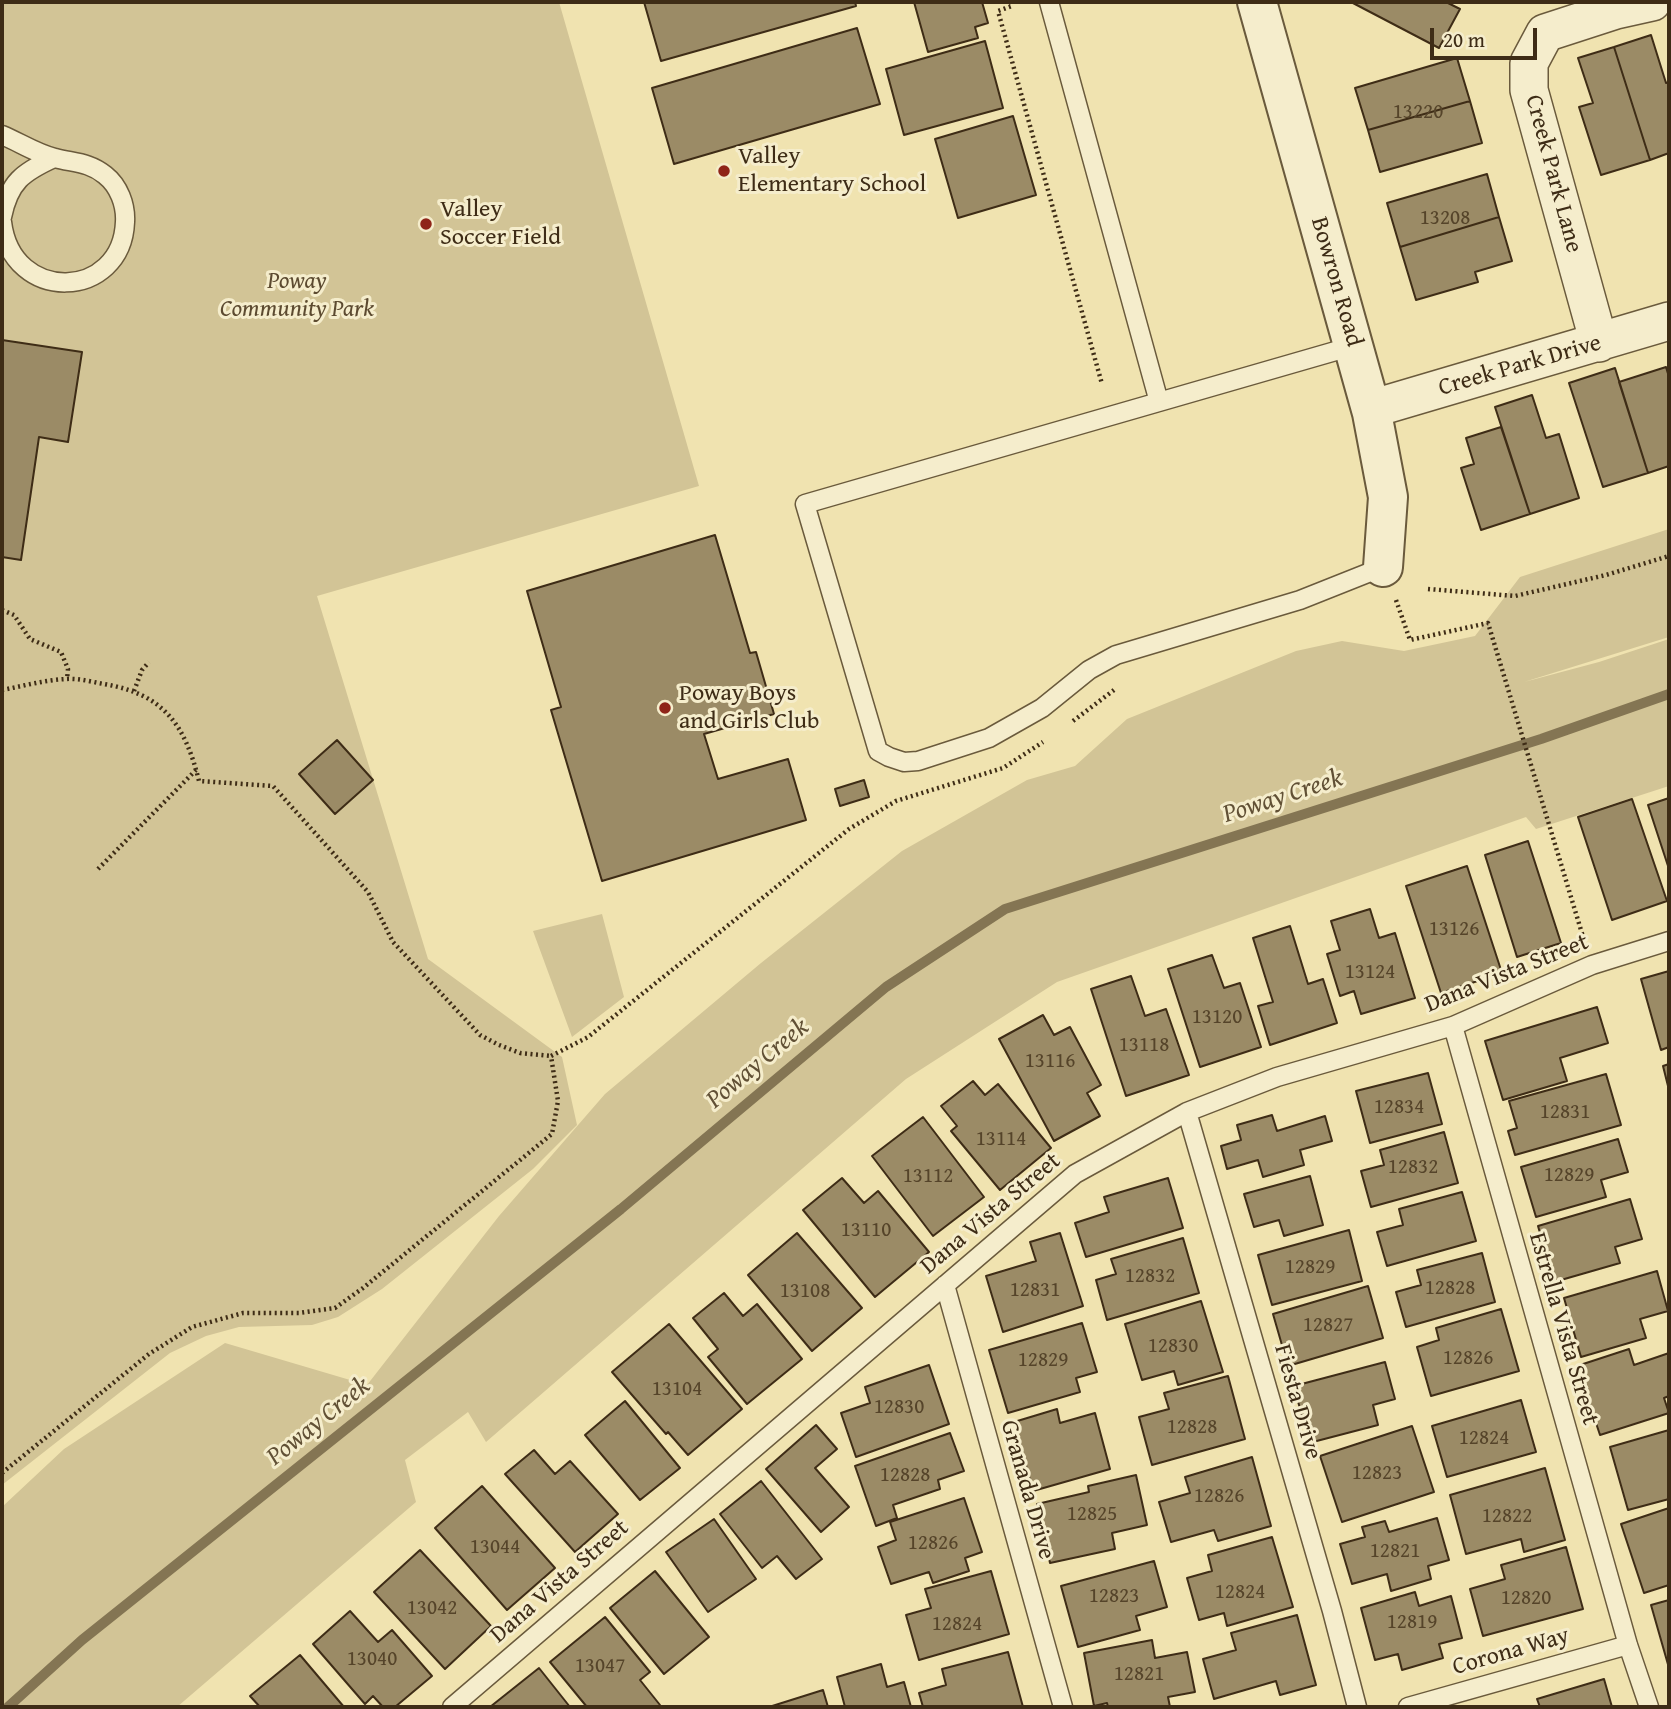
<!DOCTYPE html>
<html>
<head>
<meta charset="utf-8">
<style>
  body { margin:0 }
  #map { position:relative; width:1671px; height:1709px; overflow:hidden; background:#f0e3b0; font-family:"Gentium Book Plus",serif }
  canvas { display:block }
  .frame { position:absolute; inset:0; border:4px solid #3e2c16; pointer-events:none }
  .scale { position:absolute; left:1430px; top:28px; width:107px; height:32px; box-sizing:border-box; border:4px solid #3e2c16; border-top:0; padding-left:9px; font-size:21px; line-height:24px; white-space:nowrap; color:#3e2c16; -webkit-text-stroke:5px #f5edcc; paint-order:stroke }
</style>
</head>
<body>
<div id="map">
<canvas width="1671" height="1709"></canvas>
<div class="frame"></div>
<div class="scale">20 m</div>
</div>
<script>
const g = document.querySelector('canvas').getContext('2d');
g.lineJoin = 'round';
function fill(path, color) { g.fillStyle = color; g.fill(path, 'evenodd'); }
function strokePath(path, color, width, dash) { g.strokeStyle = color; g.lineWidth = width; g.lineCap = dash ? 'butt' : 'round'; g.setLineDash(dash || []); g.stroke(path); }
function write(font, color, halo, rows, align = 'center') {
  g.font = font + ' "Gentium Book Plus",serif'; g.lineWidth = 6; g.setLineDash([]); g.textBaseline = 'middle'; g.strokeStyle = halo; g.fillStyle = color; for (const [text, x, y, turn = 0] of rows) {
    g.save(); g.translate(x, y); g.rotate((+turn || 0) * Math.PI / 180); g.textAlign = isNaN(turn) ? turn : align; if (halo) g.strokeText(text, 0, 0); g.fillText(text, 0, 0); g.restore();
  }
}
fill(new Path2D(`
  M2,2h557l140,484 -382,110 111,363 134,98 15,68 -44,44 -151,120 -44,28 -26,8 -73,2 -33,9 -36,17 -168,132z
  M1669,529v108l-145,45 75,-20 70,-23v147l-133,43 -10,-12 -469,165 -151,97 -420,363 -18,-30 -63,48 11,42 -239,205h-175v-200l62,-58 161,-106 142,42 132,-169 106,-122 156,-131 141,-112 125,-71 48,-14 52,-47 169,-68 46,-10 62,10 71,-15 45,-59z
  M602,914l22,83 -52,40 -39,-106z`), '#d2c496');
strokePath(new Path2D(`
  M8,1707l74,-67 539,-431 265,-222 119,-78 536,-170 128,-45`), '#847553', 10);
const building = new Path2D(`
  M644,2h211l1,4 -195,55z
  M914,2h68l6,21 -13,4 3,11 -50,14z
  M1351,2h95l14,7 -21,39z
  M857,28l23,76 -206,60 -22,-76z
  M1651,35l15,48 3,-1v71l-19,7 -36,-113z
  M985,41l18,67 -99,27 -18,-66z
  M1614,47l36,113 -49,15 -22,-68 14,-4 -15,-45z
  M1457,58l13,43 -102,29 -13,-42z
  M1470,101l12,42 -102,29 -12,-42z
  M1013,116l23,79 -78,23 -23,-79z
  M1487,174l12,43 -99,30 -13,-44z
  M1499,217l13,44 -37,11 3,10 -62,18 -16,-53z
  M2,340l80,12 -14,90 -29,-5 -18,123 -19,-3z
  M1666,367l3,10v89l-21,7 -29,-91z
  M1615,368l33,105 -45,14 -34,-104z
  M1532,395l14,43 13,-4 20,64 -49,16 -35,-107z
  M1501,427l29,87 -49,16 -20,-62 13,-4 -8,-26z
  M715,535l35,118 6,-1 18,62 -70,20 14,45 70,-20 18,61 -204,61 -51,-171 10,-3 -34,-116z
  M337,740l36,40 -38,34 -36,-40z
  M864,780l5,17 -29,9 -5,-17z
  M1669,798v71l-21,-64z
  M1632,799l35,102 -55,19 -34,-103z
  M1528,841l33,102 -44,14 -32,-102z
  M1467,866l35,107 -61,20 -35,-107z
  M1370,909l9,29 16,-5 20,65 -54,16 -7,-23 -14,5 -13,-42 13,-4 -9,-29z
  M1290,926l18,58 15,-5 14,44 -67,22 -12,-39 15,-4 -20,-64z
  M1212,955l12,33 16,-5 21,64 -61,20 -32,-98z
  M1669,971v76l-8,3 -20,-71z
  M1131,976l14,40 21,-7 23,66 -63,21 -35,-107z
  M1597,1007l11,36 -48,15 7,23 -64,19 -18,-59z
  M1043,1015l11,20 16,-8 31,58 -14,8 13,23 -46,25 -55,-102z
  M1669,1064v26l-6,-24z
  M1428,1073l14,51 -72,19 -14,-52z
  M1606,1074l15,51 -106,30 -7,-24 9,-3 -8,-27z
  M973,1081l12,14 13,-11 53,64 -51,42 -49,-59 6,-5 -16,-20z
  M1272,1115l5,16 48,-15 7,25 -32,9 4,15 -41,12 -5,-17 -31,9 -6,-23 20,-6 -4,-15z
  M923,1117l61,80 -51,39 -61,-80z
  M1444,1132l14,51 -87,24 -10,-36 23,-6 -4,-15z
  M1618,1139l10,33 -27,8 5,17 -70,20 -15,-50z
  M1310,1176l13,49 -39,11 -5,-16 -25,7 -10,-33z
  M842,1178l22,25 14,-12 51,61 -54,45 -72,-87z
  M1168,1178l15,50 -97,29 -11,-34 34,-11 -5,-15z
  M1462,1192l14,49 -89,25 -10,-34 26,-7 -4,-16z
  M1630,1199l12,40 -27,8 5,16 -66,19 -16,-56z
  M1349,1230l13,51 -90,24 -14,-50z
  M797,1233l65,75 -50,43 -64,-76z
  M1060,1233l23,73 -80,26 -17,-56 50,-15 -6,-19z
  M1183,1238l16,55 -92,27 -11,-40 20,-6 -5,-15z
  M1482,1253l13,49 -89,25 -10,-35 25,-7 -4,-15z
  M1657,1271l11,40 -28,8 6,19 -65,19 -17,-59z
  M1368,1286l15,52 -95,28 -15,-52z
  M724,1293l19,23 14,-12 45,55 -55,45 -39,-47 10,-8 -25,-31z
  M1201,1301l22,71 -45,13 -4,-14 -32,9 -17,-56z
  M1501,1309l18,62 -88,25 -14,-49 22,-7 -3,-12z
  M1082,1323l15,49 -21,6 4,14 -72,21 -19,-63z
  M669,1324l73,85 -54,46 -20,-23 -2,2 -54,-62z
  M1629,1349l5,16 35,-12v43l-5,2 5,15 -69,22 -23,-69z
  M1385,1362l10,37 -22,6 5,20 -69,18 -15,-57z
  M929,1365l20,59 -93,33 -15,-44 29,-10 -5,-16z
  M1228,1376l17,63 -93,26 -13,-48 30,-8 -5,-16z
  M1521,1400l15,52 -89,25 -15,-51z
  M625,1401l55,67 -40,32 -55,-65z
  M1057,1409l3,14 35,-10 15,56 -77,22 -19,-69z
  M816,1425l21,24 -22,19 34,39 -28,25 -55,-63z
  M1412,1426l22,66 -92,30 -22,-66z
  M1669,1430v69l-41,11 -18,-63z
  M950,1433l14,38 -26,9 2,9 -47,16 4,13 -21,8 -21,-60z
  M534,1450l21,24 15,-13 48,53 -43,38 -70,-78z
  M1252,1457l19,69 -53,15 -4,-11 -43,12 -12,-40 31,-9 -5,-16z
  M1545,1468l20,72 -41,12 -3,-13 -55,15 -16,-59z
  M1136,1475l11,50 -35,8 3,16 -65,14 -13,-59 52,-12 -1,-6z
  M761,1481l61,78 -26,20 -19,-23 -15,12 -42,-54z
  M482,1486l73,82 -48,42 -72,-82z
  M964,1498l18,54 -17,6 4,13 -36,12 -4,-11 -38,12 -13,-37 18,-7 -6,-18z
  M1669,1508v77l-25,8 -23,-69z
  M1437,1518l12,42 -21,6 3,13 -40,12 -4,-17 -35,10 -12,-40 25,-7 -3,-10 23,-6 4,11z
  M714,1519l42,60 -48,33 -42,-60z
  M1272,1537l21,70 -66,19 -3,-13 -25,7 -12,-42 25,-7 -4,-16z
  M1566,1547l17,62 -100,27 -13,-47 35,-10 -4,-14z
  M420,1550l71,76 -46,43 -71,-77z
  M1154,1561l13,46 -31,9 4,14 -62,17 -17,-61z
  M655,1571l54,66 -45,37 -54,-66z
  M991,1571l18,63 -90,26 -13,-45 25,-7 -6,-19z
  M1415,1592l4,14 32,-10 11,42 -23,6 4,14 -41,12 -4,-16 -23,6 -14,-52z
  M1669,1600v68l-18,-63z
  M350,1611l28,31 14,-12 40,46 -37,31h-12l-10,-11 -8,8 -52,-60z
  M1297,1615l19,70 -36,10 -4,-14 -62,18 -11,-40 33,-9 -5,-17z
  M605,1617l45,55 -10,8 20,25 -3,2h-70l-37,-45z
  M1152,1640l3,18 32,-6 8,40 -27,5 2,10h-62l-1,-4 -13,3 -10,-53z
  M1008,1652l15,55h-100l-4,-14 27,-8 -4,-16z
  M300,1655l44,52h-84l-10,-11z
  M881,1664l6,23 17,-5 7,25h-66l-8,-30z
  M539,1668l31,39h-80z
  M1604,1679l8,28h-72l-3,-8z
  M823,1690l5,17h-59z`);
fill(building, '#9b8b66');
strokePath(building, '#3e2c16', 2);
const service = new Path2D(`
  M1049,2l110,400
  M2,135c17,7 35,19 53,23 19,5 34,4 50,17 14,11 21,30 20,47 -3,78 -113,83 -123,0
  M2,217c7,-35 21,-45 52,-59
  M1353,346l-548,158 73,247 11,6 15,5 14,-1 71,-23 53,-30 47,-38 27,-15 184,-55 83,-33
  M1453,1026l175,619 21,62
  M1187,1112l145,499 25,96
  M945,1285l118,422
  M452,1707l623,-533 112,-62 90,-35 176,-51 139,-61 77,-24
  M1408,1707l220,-62`);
const minor = new Path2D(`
  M1599,343l-70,-253v-27l16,-30 71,-23 36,-8
  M1371,409l298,-88`);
const tertiary = new Path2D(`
  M1257,2l115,411 16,84 -5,70`);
strokePath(service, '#6a5a3c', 21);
strokePath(minor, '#6a5a3c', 40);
strokePath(tertiary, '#6a5a3c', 42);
strokePath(new Path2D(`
  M1011,2l1,4 -14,5 104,373
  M1428,589l87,7 91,-21 63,-19
  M1396,600l14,40 78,-17 96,317
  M2,610l12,5 16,24 31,13 7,17 -1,10
  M2,690c21,-4 43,-10 64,-11 13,-1 26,3 38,5 60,10 81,41 95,97l74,5 95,106 25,50 87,93 19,10 21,8 31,3
  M134,691l8,-21 7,-8
  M1073,721l41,-31
  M98,869l98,-99
  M2,1473l147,-119 43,-27 51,-14h56l36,-5 28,-20 189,-154 6,-33 -7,-45 37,-19 261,-208 47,-28 107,-33 40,-26`), '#3e2c16', 4.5, [2, 3.5]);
strokePath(service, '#f5edcc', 18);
strokePath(minor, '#f5edcc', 37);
strokePath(tertiary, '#f5edcc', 38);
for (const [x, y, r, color] of [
  [724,171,7,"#8f2418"],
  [426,224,7,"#8f2418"],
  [665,708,7,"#8f2418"]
]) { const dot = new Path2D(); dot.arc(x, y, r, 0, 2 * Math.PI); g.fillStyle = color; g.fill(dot); strokePath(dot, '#f5edcc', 2.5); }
write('21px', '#55442a', null, [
  ["13220",1418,113],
  ["13208",1445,219],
  ["13126",1454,930],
  ["13124",1370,973],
  ["13120",1217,1018],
  ["13118",1144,1046],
  ["13116",1050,1062],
  ["12834",1399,1108],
  ["12831",1565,1113],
  ["13114",1001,1140],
  ["12832",1413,1168],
  ["12829",1569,1176],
  ["13112",928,1177],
  ["13110",866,1231],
  ["12829",1310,1268],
  ["12832",1150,1277],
  ["12828",1450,1289],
  ["12831",1035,1291],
  ["13108",805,1292],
  ["12827",1328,1326],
  ["12830",1173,1347],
  ["12826",1468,1359],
  ["12829",1043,1361],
  ["13104",677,1390],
  ["12830",899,1408],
  ["12828",1192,1428],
  ["12824",1484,1439],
  ["12823",1377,1474],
  ["12828",905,1476],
  ["12826",1219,1497],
  ["12825",1092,1515],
  ["12822",1507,1517],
  ["12826",933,1544],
  ["13044",495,1548],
  ["12821",1395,1552],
  ["12824",1240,1593],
  ["12823",1114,1597],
  ["12820",1526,1599],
  ["13042",432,1609],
  ["12819",1412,1623],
  ["12824",957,1625],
  ["13040",372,1660],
  ["13047",600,1667],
  ["12821",1139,1675]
]);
write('24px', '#3e2c16', '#f5edcc', [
  ["Valley",738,157],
  ["Elementary School",738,185],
  ["Valley",440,210],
  ["Soccer Field",440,238],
  ["Poway Boys",679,694],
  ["and Girls Club",679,722]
], 'left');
write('24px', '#3e2c16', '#f5edcc', [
  ["Creek Park Lane",1553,174,75],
  ["Bowron Road",1336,282,74],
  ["Creek Park Drive",1520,366,-16],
  ["Dana Vista Street",1507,974,-22],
  ["Dana Vista Street",991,1214,-40],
  ["Estrella Vista Street",1563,1329,74],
  ["Fiesta Drive",1297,1402,74],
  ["Granada Drive",1027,1490,74],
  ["Dana Vista Street",560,1582,-41],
  ["Corona Way",1511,1652,-16]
]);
write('italic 24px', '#5c4a30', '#f5edcc', [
  ["Poway",297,282],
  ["Community Park",297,310]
]);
write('italic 26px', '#615035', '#f5edcc', [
  ["Poway Creek",1283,797,-18],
  ["Poway Creek",758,1064,-40],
  ["Poway Creek",319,1422,-39]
]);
</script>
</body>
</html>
